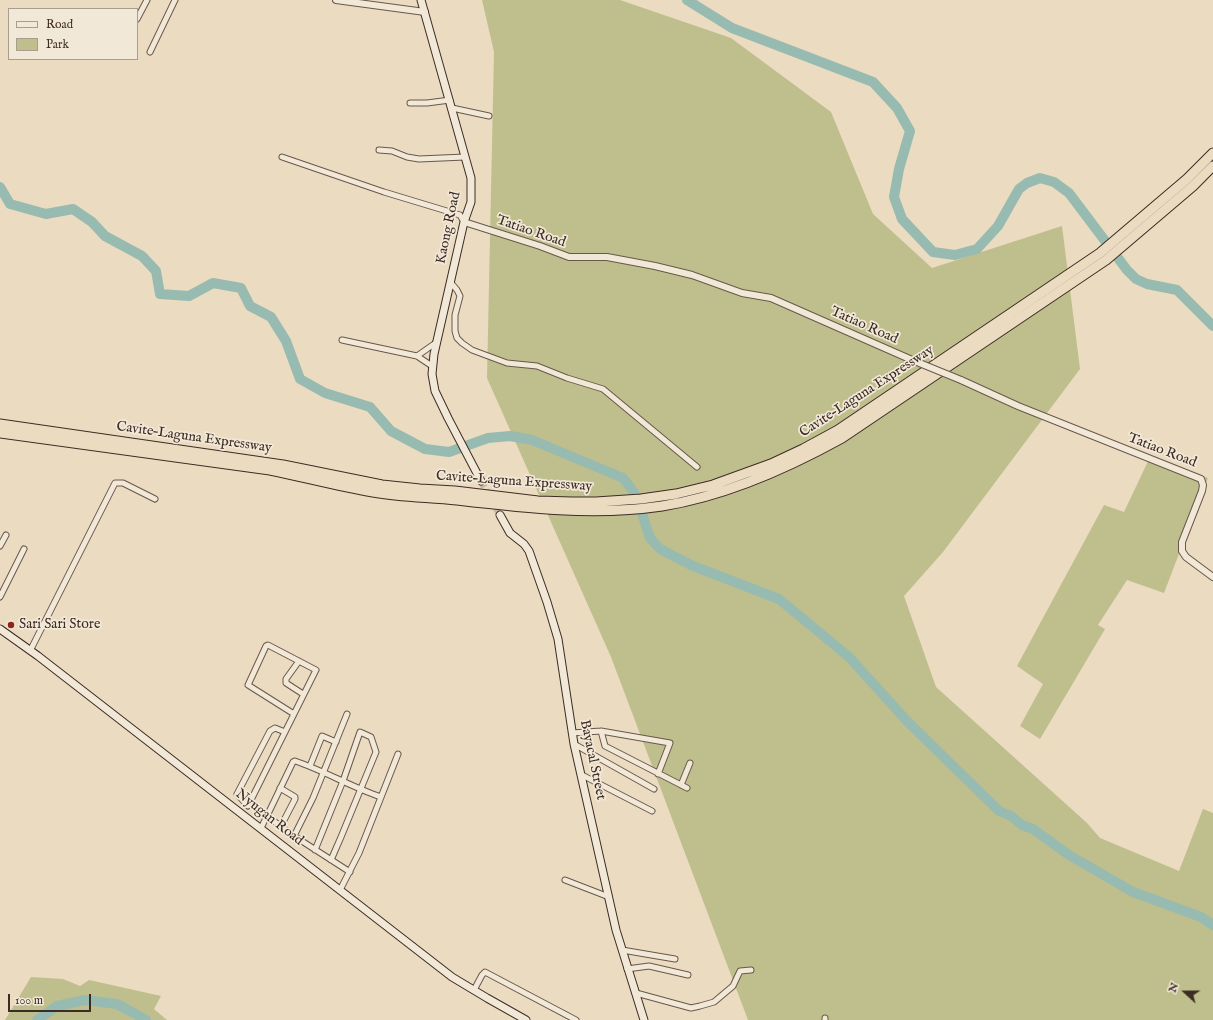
<!DOCTYPE html>
<html>
<head>
<meta charset="utf-8">
<style>
  body { margin:0 }
  #map { position:relative; width:1213px; height:1020px; overflow:hidden; background:#ebdbc1; font-family:"IM FELL English",serif }
  canvas { display:block }
  .legend { position:absolute; left:8px; top:8px; width:130px; height:52px; box-sizing:border-box; background:#f2e8d7; border:1px solid #aa9d8f; margin:0; padding:5px 7px; list-style:none; font-size:12px; color:#3d2c24 }
  .legend li { display:flex; align-items:center; gap:8px; height:20px }
  .legend b { width:20px; border:1px solid #aa9d8f }
  .north { position:absolute; left:1165px; top:972px; width:40px; height:40px; -webkit-text-stroke:3px #f2e8d7; paint-order:stroke; rotate:291deg; font-size:11px; font-weight:700; line-height:16px; text-align:center; color:#3d2c24 }
  .north::after { content:''; display:block; margin:auto; width:14px; height:18px; background:#3d2c24; clip-path:polygon(50% 0,100% 100%,50% 72%,0 100%) }
  .scale { position:absolute; left:8px; top:994px; width:83px; height:18px; box-sizing:border-box; border:2px solid #3d2c24; border-top:0; padding-left:5px; font-size:12px; line-height:14px; white-space:nowrap; color:#3d2c24; -webkit-text-stroke:3px #f2e8d7; paint-order:stroke }
</style>
</head>
<body>
<div id="map">
<canvas width="1213" height="1020"></canvas>
<ul class="legend">
<li><b style="height:5px;background:#f2e8d7"></b>Road</li>
<li><b style="height:11px;background:#bfbe8d"></b>Park</li>
</ul>
<div class="north">N</div>
<div class="scale">100 m</div>
</div>
<script>
const g = document.querySelector('canvas').getContext('2d');
g.lineJoin = 'round';
function fill(path, color) { g.fillStyle = color; g.fill(path, 'evenodd'); }
function strokePath(path, color, width, dash) { g.strokeStyle = color; g.lineWidth = width; g.lineCap = dash ? 'butt' : 'round'; g.setLineDash(dash || []); g.stroke(path); }
function write(font, color, halo, rows, align = 'center') {
  g.font = font + ' "IM FELL English",serif'; g.lineWidth = 3.5; g.setLineDash([]); g.textBaseline = 'middle'; g.strokeStyle = halo; g.fillStyle = color; for (const [text, x, y, turn = 0] of rows) {
    g.save(); g.translate(x, y); g.rotate((+turn || 0) * Math.PI / 180); g.textAlign = isNaN(turn) ? turn : align; if (halo) g.strokeText(text, 0, 0); g.fillText(text, 0, 0); g.restore();
  }
}
fill(new Path2D(`
  M482,0h138l111,38 100,74 42,102 59,54 130,-42 18,143 -137,183 -39,44 32,91 151,136 13,15 79,33 24,-62 10,4v207h-465l-137,-363 -124,-279 7,-326z
  M1151,455l57,23 -44,115 -37,-13 -29,45 7,4 -65,110 -20,-13 23,-42 -26,-18 87,-161 20,7z
  M31,977l32,2 17,7 9,-6 72,16 -7,13 13,11h-162z`), '#bfbe8d');
strokePath(new Path2D(`
  M687,0l45,28 141,54 24,26 13,23 -11,38 -5,28 8,22 31,33 22,3 22,-6 21,-23 21,-37 8,-6 13,-5 14,4 15,11 58,77 9,9 11,5 30,6 36,36
  M0,187l10,17 36,10 27,-5 19,13 13,14 37,20 14,15 4,23 29,2 24,-13 28,5 9,18 21,11 15,24 14,38 25,14 45,14 21,24 34,18 24,3 39,-14 22,-2 22,4 91,38 13,17 14,43 10,11 33,17 86,33 70,58 58,64 92,90 12,5 11,9 11,4 36,26 64,37 68,25 12,8
  M37,1020l20,-14 28,-6 32,4 29,16`), '#98bbb1', 10);
strokePath(new Path2D(`
  M481,481l19,34`), '#c8b8a2', 7, [7, 3.5]);
const minor = new Path2D(`
  M137,19l10,-19
  M150,52l25,-52
  M410,103h17l23,-3
  M452,108l37,8
  M379,150l13,1 15,6 12,2 46,-2
  M282,157l102,35 76,23 4,7
  M451,283l6,7 3,6 -5,19v16l2,7 5,5 10,7 35,13 30,3 30,12 36,11 94,78
  M342,340l75,16 15,10
  M417,356l20,-14
  M0,546l6,-11
  M0,597l24,-48
  M30,651l85,-168h8l32,16
  M299,661l-13,18v4l17,11
  M347,714l-34,84 -19,38 56,36
  M275,728l10,4 -37,74 -11,-12 33,-63z
  M601,731l69,12 -12,31
  M285,732l31,-62 -48,-25 -2,1 -18,39 46,29
  M572,733l29,-2 4,15 82,42
  M574,744l80,45
  M310,766l12,-30 14,6
  M582,775l70,36
  M681,785l9,-22
  M280,788l15,9v2l-14,27
  M261,828l6,-12
  M294,836l-27,-20 26,-54 2,-1c30,10 56,26 86,36
  M315,850l28,-69 17,-49 11,5 5,15 -35,85 -10,23
  M565,880l44,17
  M340,890l19,-37 39,-99
  M622,950l53,9
  M627,969l22,-3 39,9
  M474,990l8,-15 3,-3 91,48
  M636,993l55,15 9,-2 14,-4 19,-16 7,-15 11,-1
  M825,1018v2`);
const tertiary = new Path2D(`
  M336,0l89,12
  M464,222l76,24 29,11h38l48,9 37,9 50,18 29,5 141,62
  M961,380l57,26 183,73 2,6 -1,6 -20,51v9l4,6 27,20`);
const secondary = new Path2D(`
  M421,0l50,178v24l-7,20 -30,132 -2,20 3,17 13,27 33,63
  M500,515l10,18 14,11 5,7 18,51 11,37 16,105 42,186 28,90
  M0,629l38,27 414,321 35,21 39,22`);
const motorway = new Path2D(`
  M0,424l283,41 99,20 38,4 35,2 83,10 34,1h24l45,-3 35,-5 37,-9 58,-21 32,-15 35,-19 262,-177 87,-74 26,-26
  M0,433l270,37c34,7 68,16 103,22 28,5 56,5 84,8 68,8 137,16 205,6 63,-10 124,-37 180,-68l264,-178 87,-74 20,-20`);
strokePath(minor, '#68584b', 7);
strokePath(tertiary, '#68584b', 8);
strokePath(secondary, '#3d2c24', 9);
strokePath(motorway, '#3d2c24', 11);
strokePath(minor, '#f2e8d7', 5);
strokePath(tertiary, '#f2e8d7', 6);
strokePath(secondary, '#f2e8d7', 7);
strokePath(motorway, '#ebdbc1', 9);
const tertiaryBridge = new Path2D(`
  M912,360l49,20`);
strokePath(tertiaryBridge, '#68584b', 8, []);
strokePath(tertiaryBridge, '#f2e8d7', 6);
for (const [x, y, r, color] of [
  [11,625,4,"#8f2418"]
]) { const dot = new Path2D(); dot.arc(x, y, r, 0, 2 * Math.PI); g.fillStyle = color; g.fill(dot); strokePath(dot, '#f2e8d7', 1.5); }
write('14px', '#3d2c24', '#f2e8d7', [
  ["Kaong Road",449,228,-78],
  ["Tatiao Road",531,232,19],
  ["Tatiao Road",864,326,24],
  ["Cavite–Laguna Expressway",867,392,-33],
  ["Cavite–Laguna Expressway",194,438,8],
  ["Tatiao Road",1162,451,21],
  ["Cavite–Laguna Expressway",514,482,4],
  ["Bayacal Street",592,760,78],
  ["Nyugan Road",269,818,38]
]);
write('14px', '#3d2c24', '#f2e8d7', [
  ["Sari Sari Store",19,625]
], 'left');
</script>
</body>
</html>
